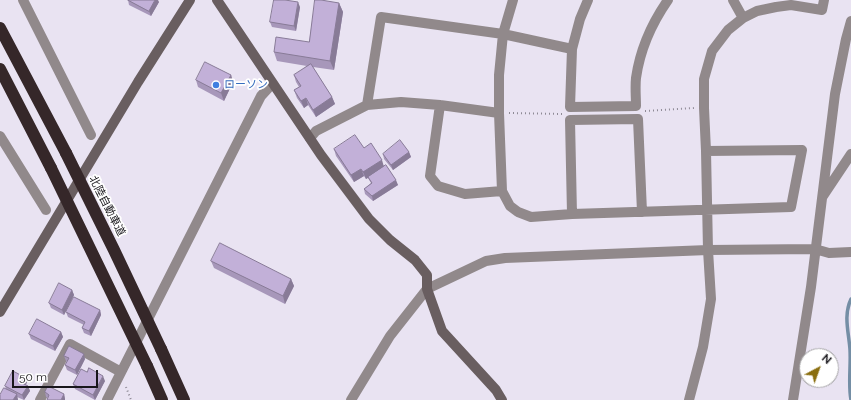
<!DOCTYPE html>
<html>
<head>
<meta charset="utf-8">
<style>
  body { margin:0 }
  #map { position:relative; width:851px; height:400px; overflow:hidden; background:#e9e3f2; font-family:Raleway,sans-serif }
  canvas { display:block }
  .north { position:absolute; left:799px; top:348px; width:40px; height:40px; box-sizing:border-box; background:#fff; border:1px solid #a3a2a4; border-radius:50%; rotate:41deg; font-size:11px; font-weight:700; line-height:16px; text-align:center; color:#18161b }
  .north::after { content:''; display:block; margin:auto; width:14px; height:18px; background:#8a6e0f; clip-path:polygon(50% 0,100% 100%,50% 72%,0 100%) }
  .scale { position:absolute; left:12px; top:370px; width:86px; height:18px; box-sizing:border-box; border:2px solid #18161b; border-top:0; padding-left:5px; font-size:12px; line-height:14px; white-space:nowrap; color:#18161b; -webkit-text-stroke:3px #fff; paint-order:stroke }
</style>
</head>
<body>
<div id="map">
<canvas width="851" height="400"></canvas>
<div class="north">N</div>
<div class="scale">50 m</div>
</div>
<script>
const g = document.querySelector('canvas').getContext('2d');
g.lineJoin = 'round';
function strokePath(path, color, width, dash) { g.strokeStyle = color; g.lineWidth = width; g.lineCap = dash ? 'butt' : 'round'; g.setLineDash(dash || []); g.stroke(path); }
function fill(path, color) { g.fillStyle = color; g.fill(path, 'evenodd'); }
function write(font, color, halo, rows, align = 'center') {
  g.font = font + ' Raleway,"Noto Sans JP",sans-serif'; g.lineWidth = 3.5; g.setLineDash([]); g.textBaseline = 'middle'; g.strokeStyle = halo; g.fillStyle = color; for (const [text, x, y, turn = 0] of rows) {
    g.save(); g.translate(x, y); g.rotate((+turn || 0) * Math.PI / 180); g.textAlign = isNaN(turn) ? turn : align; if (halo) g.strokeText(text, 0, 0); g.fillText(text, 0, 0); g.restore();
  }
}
strokePath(new Path2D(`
  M851,400c-3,-16 0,-33 -1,-50 -1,-17 -7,-34 1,-51`), '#748ea5', 3.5);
strokePath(new Path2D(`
  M645,111l50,-3
  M509,113l54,1
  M126,387l5,13`), '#8e8a95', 2, [1, 3]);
strokePath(new Path2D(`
  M23,0l68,135
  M513,0l-10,34 -4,41v38l3,78 8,15 8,6 13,5 41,-3 219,-7 11,-57 -96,1
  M588,0l-8,19 -8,30 -2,58 66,-1c0,-9 -1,-19 0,-28 4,-28 16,-55 32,-78
  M733,0l10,18
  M367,105l14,-88 122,17 69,15
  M440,105l-10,71 8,10 27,8 37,-3
  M0,136l46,74
  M310,138l6,-7 51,-26 34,-3 39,3 59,8
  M823,196l28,-42
  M572,214l-2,-94 68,-1 4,93
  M40,400l30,-56 51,28
  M107,400l154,-304 11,-12
  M351,400l39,-64 37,-47 59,-28 19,-3 203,-8 107,-1 14,4 22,-1
  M689,400l14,-53 8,-48 -3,-49 -2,-99 -2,-43v-29l8,-28 16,-21 15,-12 14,-7 19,-4 15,-2 31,5 2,-10
  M793,400l18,-113 24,-193 11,-55 5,-18`), '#91898b', 10);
strokePath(new Path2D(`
  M217,0l104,155 48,64 21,21 25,20 12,15v14l15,42 54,59 6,10
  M0,312l138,-230 52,-82`), '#695e60', 10);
strokePath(new Path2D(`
  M0,28l66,125
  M0,69l51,99
  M161,349l23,51
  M147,366l15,34`), '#352729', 12);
strokePath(new Path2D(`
  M66,153l48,97 47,99
  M51,168l96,198`), '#352729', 12);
fill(new Path2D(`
  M128,0l31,2 -8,14 -22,-11z
  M339,3l4,9 -9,58 -21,-3 19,30 3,7 -19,13 -8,-12 -4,3 -7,-10 -3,-8 5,-3 -3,-5 -2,-7 13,-9 -30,-5 -3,-9 35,-10z
  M300,7l-4,24 -24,-4 -2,-5z
  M231,75l2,7 -9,19 -26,-14 -2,-7z
  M364,148l20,18 14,19 -25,16 -8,-7 -1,-5 7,-6 -3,-5 -2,1 -2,-3 -10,6 -18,-26 -2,-7z
  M409,152l2,5 -18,13 -9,-11 -1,-5z
  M211,261l80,18 3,7 -9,18 -71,-36z
  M72,290l2,5 -10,20 -13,-7 -2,-5z
  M100,310l1,5 -10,21 -7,-3 -2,-5 2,-3 -16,-8 -2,-5z
  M61,332l2,5 -8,14 -24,-12 -2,-5z
  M64,356l21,3 -8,16 -10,-5 -2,-5 2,-3 -1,-1z
  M105,381l-10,19 -20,-11 -2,-5z
  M27,382l-1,3 2,1 2,5 -6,9 -7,-3 1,3h-18l6,-11 -1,-3z
  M45,392l19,2 1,5 -17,-1 -2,-1z`), '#a797ba');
fill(new Path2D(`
  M155,0h3l1,2 -8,14 -2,-5z
  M298,2l2,5 -4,24 -2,-5z
  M339,3l4,9 -9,58 -4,-9z
  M231,75l2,7 -9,19 -3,-8z
  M332,97l3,7 -19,13 -3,-7z
  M306,98l2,7 -4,3 -3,-7z
  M409,152l2,5 -18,13 -2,-5z
  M382,160l2,7 -18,12 -3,-7z
  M361,169l3,7 -10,6 -3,-7z
  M396,180l2,5 -25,16 -1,-5z
  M291,279l3,7 -9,18 -2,-8z
  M72,290l2,5 -10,20 -2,-5z
  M100,310l1,5 -10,21 -2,-5z
  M61,332l2,5 -8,14 -2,-5z
  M84,354l1,5 -8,16 -2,-5z
  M103,376l2,5 -10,19 -2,-5z
  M26,378l1,4 -3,6 -2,-5z
  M28,386l2,5 -6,9 -2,-5z
  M17,394l1,6h-5z
  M64,394l1,5v1h-4z`), '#887b97');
const building = new Path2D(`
  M128,0h27l-6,11z
  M274,0h11l13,2 -4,24 -24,-4z
  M315,0h6l18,3 -9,58 -56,-9 2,-15 33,5z
  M205,62l26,13 -10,18 -25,-13z
  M311,64l21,33 -19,13 -7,-12 -5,3 -7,-11 7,-4 -7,-11z
  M355,135l9,13 7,-5 11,17 -19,12 -2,-3 -10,6 -17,-26z
  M400,140l9,12 -18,13 -8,-11z
  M386,165l10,15 -24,16 -8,-7 8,-6 -4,-6z
  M220,243l71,36 -8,17 -72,-35z
  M59,283l13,7 -10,20 -13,-7z
  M74,297l26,13 -11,21 -7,-3 3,-6 -19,-10z
  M37,319l24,13 -8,14 -24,-12z
  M69,346l15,8 -9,16 -10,-5 4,-7 -5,-2z
  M89,368l14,8 -10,19 -20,-11 8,-15 6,3z
  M13,371l13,7 -4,5 6,3 -6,9 -17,-9z
  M48,386l16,8 -3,6h-14l2,-5 -4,-3z
  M4,388l13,6 -4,6h-13v-5z`);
fill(building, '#c2b0d8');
strokePath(building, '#887b97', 1);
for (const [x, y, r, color] of [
  [216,85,4,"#3f7fe0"]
]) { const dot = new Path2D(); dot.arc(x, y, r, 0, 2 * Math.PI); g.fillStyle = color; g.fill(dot); strokePath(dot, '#fff', 1.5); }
write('11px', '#366cbe', '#fff', [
  ["ローソン",224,85]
], 'left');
write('11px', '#18161b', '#fff', [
  ["北陸自動車道",107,206,63]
]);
</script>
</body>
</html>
